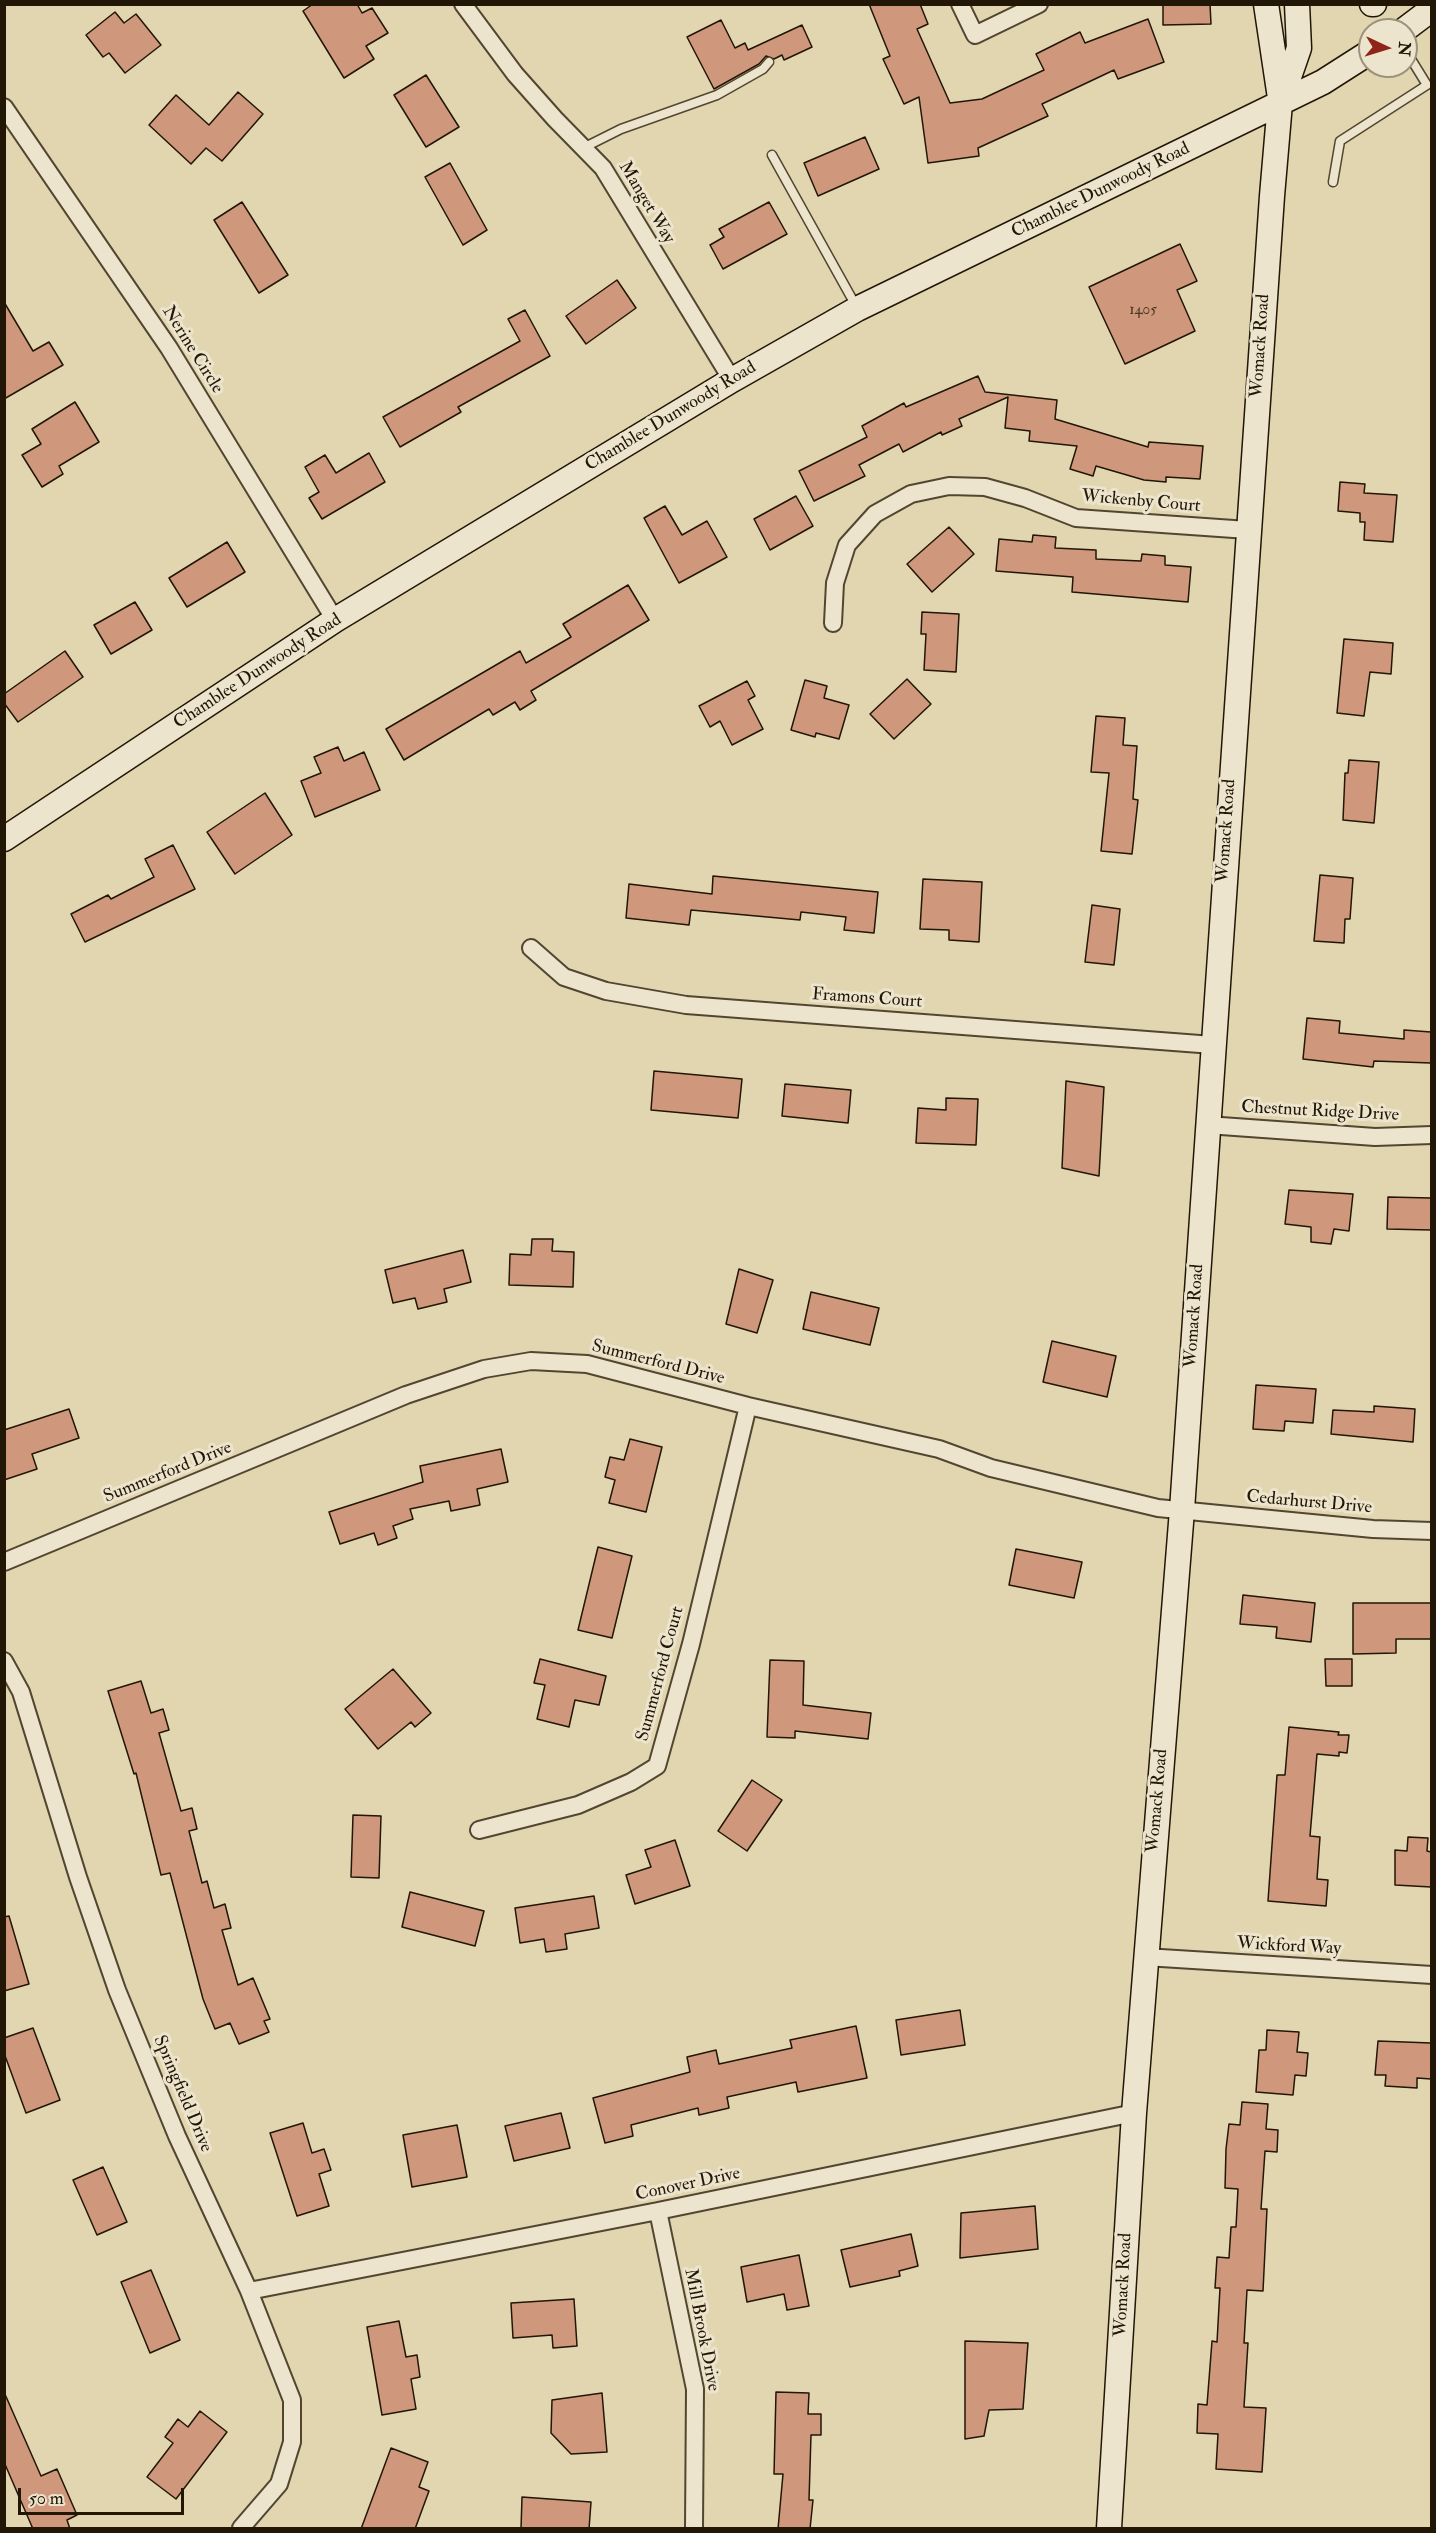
<!DOCTYPE html>
<html>
<head>
<meta charset="utf-8">
<style>
  body { margin:0 }
  #map { position:relative; width:1436px; height:2533px; overflow:hidden; background:#e2d6b1; font-family:"IM FELL Double Pica",serif }
  canvas { display:block }
  .frame { position:absolute; inset:0; border:6px solid #221606; pointer-events:none }
  .north { position:absolute; left:1358px; top:18px; width:60px; height:60px; box-sizing:border-box; background:#ece4cc; border:2px solid #9b927d; border-radius:50%; rotate:94deg; font-size:16px; font-weight:700; line-height:24px; text-align:center; color:#221606 }
  .north::after { content:''; display:block; margin:auto; width:21px; height:27px; background:#8f2418; clip-path:polygon(50% 0,100% 100%,50% 72%,0 100%) }
  .scale { position:absolute; left:18px; top:2488px; width:166px; height:27px; box-sizing:border-box; border:3px solid #221606; border-top:0; padding-left:8px; font-size:18px; line-height:21px; white-space:nowrap; color:#221606; -webkit-text-stroke:4px #ece4cc; paint-order:stroke }
</style>
</head>
<body>
<div id="map">
<canvas width="1436" height="2533"></canvas>
<div class="frame"></div>
<div class="north">N</div>
<div class="scale">50 m</div>
</div>
<script>
const g = document.querySelector('canvas').getContext('2d');
g.lineJoin = 'round';
function fill(path, color) { g.fillStyle = color; g.fill(path, 'evenodd'); }
function strokePath(path, color, width, dash) { g.strokeStyle = color; g.lineWidth = width; g.lineCap = dash ? 'butt' : 'round'; g.setLineDash(dash || []); g.stroke(path); }
function write(font, color, halo, rows, align = 'center') {
  g.font = font + ' "IM FELL Double Pica",serif'; g.lineWidth = 6; g.setLineDash([]); g.textBaseline = 'middle'; g.strokeStyle = halo; g.fillStyle = color; for (const [text, x, y, turn = 0] of rows) {
    g.save(); g.translate(x, y); g.rotate((+turn || 0) * Math.PI / 180); g.textAlign = isNaN(turn) ? turn : align; if (halo) g.strokeText(text, 0, 0); g.fillText(text, 0, 0); g.restore();
  }
}
const building = new Path2D(`
  M313,4h44l5,9 10,-5 16,25 -22,13 8,13 -30,19 -41,-67z
  M869,4h51l8,20 -11,5 33,74 32,-4 62,-29 -8,-16 44,-22 5,11 63,-24 16,43 -46,17 -4,-9 -72,34 6,12 -70,32 1,8 -51,7 -9,-66 -15,7 -21,-45 7,-3z
  M1163,4h47l1,20 -48,1z
  M115,12l9,11 12,-9 25,31 -36,28 -16,-20 -6,4 -17,-22z
  M721,20l14,28 10,-5 3,7 54,-25 10,22 -28,13 -2,-5 -8,4 -8,-3 -7,8 -45,25 -27,-52z
  M426,75l33,52 -33,20 -32,-52z
  M238,92l25,22 -41,47 -16,-13 -15,16 -42,-39 27,-30 33,30z
  M865,137l14,32 -61,27 -14,-33z
  M450,163l37,67 -24,15 -38,-68z
  M242,202l46,73 -29,18 -45,-73z
  M769,202l18,32 -64,35 -13,-24 14,-8 -5,-8z
  M1180,244l17,37 -20,9 18,41 -70,33 -36,-77z
  M617,280l19,28 -50,36 -20,-28z
  M4,302l29,49 16,-9 14,23 -59,34z
  M525,310l25,46 -92,51 3,5 -61,35 -17,-30 137,-76 -12,-22z
  M978,376l7,16 72,8 -2,19 93,28 1,-5 54,4 -3,33 -34,-2v5l-22,-2 -48,-14 -3,10 -23,-7 7,-23 -48,-5 1,-10 -25,-3 3,-31 -49,22 3,7 -20,9 -1,-3 -38,20 -4,-8 -40,21 6,11 -51,25 -15,-30 68,-34 -5,-11 42,-23 2,4z
  M75,402l24,40 -40,24 4,8 -21,13 -20,-32 19,-11 -9,-15z
  M369,453l16,29 -63,37 -13,-21 10,-6 -14,-25 20,-12 11,18z
  M1340,482l25,2 -1,9 33,2 -4,47 -29,-2 1,-18h-5v-9l-22,-2z
  M796,496l17,30 -43,24 -16,-31z
  M665,506l17,29 25,-14 20,36 -48,26 -35,-65z
  M949,527l25,27 -42,38 -25,-28z
  M1033,535l23,2 -1,11 41,2v9l45,2 1,-7 23,2v9l26,2 -3,35 -116,-10 1,-15 -77,-6 3,-32 33,3z
  M227,542l18,30 -58,35 -18,-29z
  M628,585l21,35 -118,71 5,9 -16,10 -5,-8 -22,13 -4,-6 -85,51 -18,-31 134,-78 6,12 45,-26 -8,-13z
  M135,602l17,28 -41,24 -17,-29z
  M922,612l37,2 -3,58 -32,-2 2,-36h-5z
  M1344,639l49,4 -2,31 -21,-2 -6,44 -27,-3z
  M65,651l18,26 -65,45 -14,-19v-9z
  M907,679l24,25 -37,35 -24,-25z
  M805,680l22,6 -3,12 25,7 -10,34 -23,-6 -1,4 -24,-7z
  M747,681l8,15 -7,4 15,29 -31,16 -12,-24 -10,6 -11,-21z
  M1096,716l29,2 -2,27 14,1 -4,53 5,1 -6,54 -31,-3 8,-78 -18,-1z
  M338,747l6,14 20,-9 16,38 -65,27 -14,-36 20,-8 -7,-16z
  M1349,760l30,2 -5,61 -31,-3 2,-47h3z
  M265,793l27,42 -57,39 -28,-42z
  M173,845l22,44 -110,53 -14,-28 37,-19 3,4 43,-22 -9,-18z
  M1320,875l33,3 -3,41h-5l-1,24 -30,-2z
  M713,876l165,16 -4,41 -30,-3 2,-13 -45,-5 -1,8 -109,-10 -2,15 -63,-7 3,-34 83,10z
  M923,879l59,3 -3,60 -30,-2v-10l-29,-1z
  M1092,905l28,4 -6,56 -29,-3z
  M1307,1018l33,3 -1,12 65,6v-9l27,2v31l-57,-2 -1,6 -70,-8z
  M654,1071l88,8 -4,39 -87,-8z
  M1066,1081l38,6 -5,89 -37,-8z
  M785,1084l66,6 -3,33 -66,-7z
  M946,1098l32,1 -2,46 -60,-2 2,-35 28,2z
  M1289,1190l64,4 -4,37 -15,-2 -3,15 -20,-2v-15l-26,-3z
  M1388,1197l43,1v32l-44,-1z
  M532,1239h21l-1,12 22,1 -1,35 -64,-2 1,-31 21,1z
  M463,1250l8,32 -27,7 3,13 -29,7 -3,-11 -22,5 -8,-33z
  M739,1269l34,11 -16,53 -31,-9z
  M811,1292l68,16 -9,37 -67,-16z
  M1052,1341l64,15 -9,41 -64,-15z
  M1256,1385l60,4 -3,34 -28,-2 -1,10 -31,-2z
  M1374,1406l41,3 -2,33 -82,-8 2,-24 41,2z
  M69,1409l10,29 -47,16 5,15 -33,11v-50z
  M630,1439l32,8 -16,65 -37,-9 6,-23 -10,-3 5,-20 14,3z
  M501,1449l7,33 -31,7 3,16 -29,6 -2,-10 -39,8 3,10 -20,7 4,12 -19,7 -4,-12 -34,11 -11,-32 94,-30 -3,-16z
  M598,1547l34,9 -20,82 -34,-8z
  M1016,1549l66,13 -8,36 -65,-13z
  M1243,1595l72,8 -4,39 -35,-4 1,-11 -37,-3z
  M1353,1603h78v36h-35v14l-43,1z
  M540,1659l66,17 -7,29 -24,-5 -6,27 -32,-8 8,-34 -11,-2z
  M1325,1659h27v27h-26z
  M770,1660l34,1 -1,44 68,8 -3,26 -73,-8v7l-28,-1z
  M393,1669l38,44 -16,14 -4,-5 -33,27 -33,-40z
  M141,1681l10,32 12,-4 6,21 -10,3 22,78 11,-3 5,21 -8,2 13,52 5,-2 7,27 11,-4 6,24 -9,2 16,55 15,-7 17,41 -6,2 5,11 -30,12 -9,-21 -15,6 -12,-30 -33,-126 -9,2 -25,-102 -2,1 -26,-83z
  M1289,1727l50,5 -1,3h11l-2,18 -8,-1v4l-22,-2 -7,82 10,1 -3,42 11,1 -2,26 -58,-5 9,-126h8z
  M752,1780l30,20 -35,51 -29,-20z
  M353,1815l28,1 -2,62 -28,-1z
  M1408,1837l20,1 -1,13 4,1v35l-36,-2v-35l12,1z
  M675,1840l15,46 -55,18 -9,-29 25,-8 -6,-17z
  M410,1892l74,19 -9,35 -73,-19z
  M594,1896l5,32 -34,6 2,15 -21,3 -2,-13 -24,4 -5,-35z
  M9,1916l20,68 -25,7v-74z
  M960,2010l5,35 -64,10 -5,-35z
  M856,2026l11,52 -69,14 -2,-10 -69,15 2,11 -30,7 -1,-7 -67,17 2,11 -28,7 -12,-45 97,-26 -3,-15 29,-7 3,14 73,-16 -2,-8z
  M33,2028l27,72 -34,13 -22,-60v-15z
  M1267,2030l32,2 -2,20 11,1 -2,23 -11,-1 -2,20 -37,-3 3,-42h7z
  M1378,2041l53,2v36l-14,-1v10l-32,-2 1,-11h-11z
  M1242,2102l26,2 -2,25 12,1 -1,22 -12,-1 -4,58h6l-4,82 -16,-1 -3,53h4l-4,64 22,1 -4,64 -46,-3 2,-35 -21,-1 1,-29 9,1 5,-64 5,1 3,-54h-5l2,-31 12,1 2,-31h5l2,-38 -13,-1 1,-39 3,-25 11,1z
  M561,2113l9,35 -56,13 -9,-35z
  M303,2123l9,30 12,-4 7,21 -12,4 10,32 -32,10 -27,-83z
  M457,2125l10,52 -55,10 -9,-52z
  M103,2167l24,55 -30,13 -24,-55z
  M1035,2206l3,43 -78,9 1,-45z
  M911,2234l7,32 -19,5 1,5 -50,11 -9,-37z
  M799,2255l10,51 -22,4 -3,-16 -37,8 -6,-35z
  M151,2270l29,70 -30,13 -29,-71z
  M574,2299l3,47 -24,2 -1,-13 -39,3 -2,-35z
  M399,2321l7,36 11,-2 3,22 -9,2 5,30 -34,6 -15,-88z
  M965,2341l63,2 -5,66 -34,1 -5,26 -19,3z
  M4,2392l37,84 16,-7 20,46 -10,5 3,9h-37l-29,-67z
  M776,2392l33,1 -1,21h13v21h-10l-2,65h4l-3,29h-32l5,-55h-9z
  M602,2393l5,59 -36,2 -20,-21 1,-33z
  M200,2411l27,21 -51,67 -29,-22 26,-34 -8,-6 13,-18 10,8z
  M391,2448l37,14 -9,25 10,4 -14,38h-54z
  M522,2497l69,5 -2,27h-68z`);
fill(building, '#cf977c');
strokePath(building, '#221606', 1.5);
const lane = new Path2D(`
  M583,148l38,-19 96,-34 46,-26 6,-7
  M772,155l84,151
  M1333,182l7,-41 87,-56 -21,-34`);
const street = new Path2D(`
  M463,4l52,70 40,45 48,49 129,212
  M960,4l15,31 64,-31
  M4,107l165,241 166,272
  M833,623l2,-40 12,-38 28,-31 36,-20 38,-8 36,1 40,11 51,20 172,12
  M531,948l33,29 42,14 80,14 527,40
  M1207,1125l168,12 57,-2
  M4,1562l402,-167 78,-26 47,-8 56,3 161,42 191,43 52,19 167,40 215,21 59,2
  M4,1661l17,31 57,185 39,113 60,146 72,155 43,109v42l-13,42 -38,44
  M479,1830l99,-25 53,-23 26,-16 34,-122 57,-238
  M1145,1957l287,18
  M658,2211l37,178 -1,139
  M249,2291l409,-80 476,-98`);
const secondary = new Path2D(`
  M1266,4l14,94
  M1372,4h2
  M1404,30l28,-21
  M4,839l331,-219 397,-240 125,-71 423,-206 43,-21 47,-30
  M1109,2528l25,-415 48,-603 90,-1314 8,-93 19,-55 -2,-44`);
strokePath(lane, '#524631', 11);
strokePath(street, '#524631', 20);
strokePath(secondary, '#221606', 27);
strokePath(lane, '#ece4cc', 8);
strokePath(street, '#ece4cc', 16);
strokePath(secondary, '#ece4cc', 24);
write('15px', '#4d3624', null, [
  ["1405",1143,311]
]);
write('18px', '#221606', '#ece4cc', [
  ["Chamblee Dunwoody Road",1101,191,-26],
  ["Manget Way",646,203,59],
  ["Womack Road",1261,346,-86],
  ["Nerine Circle",192,350,58],
  ["Chamblee Dunwoody Road",671,417,-31],
  ["Wickenby Court",1141,502,5],
  ["Chamblee Dunwoody Road",258,672,-33],
  ["Womack Road",1227,831,-86],
  ["Framons Court",867,999,4],
  ["Chestnut Ridge Drive",1320,1112,3],
  ["Womack Road",1195,1316,-86],
  ["Summerford Drive",658,1363,14],
  ["Summerford Drive",168,1473,-22],
  ["Cedarhurst Drive",1309,1503,5],
  ["Summerford Court",661,1674,-75],
  ["Womack Road",1158,1801,-85],
  ["Wickford Way",1289,1947,3],
  ["Springfield Drive",182,2094,67],
  ["Conover Drive",688,2185,-12],
  ["Womack Road",1124,2285,-87],
  ["Mill Brook Drive",701,2330,79]
]);
</script>
</body>
</html>
